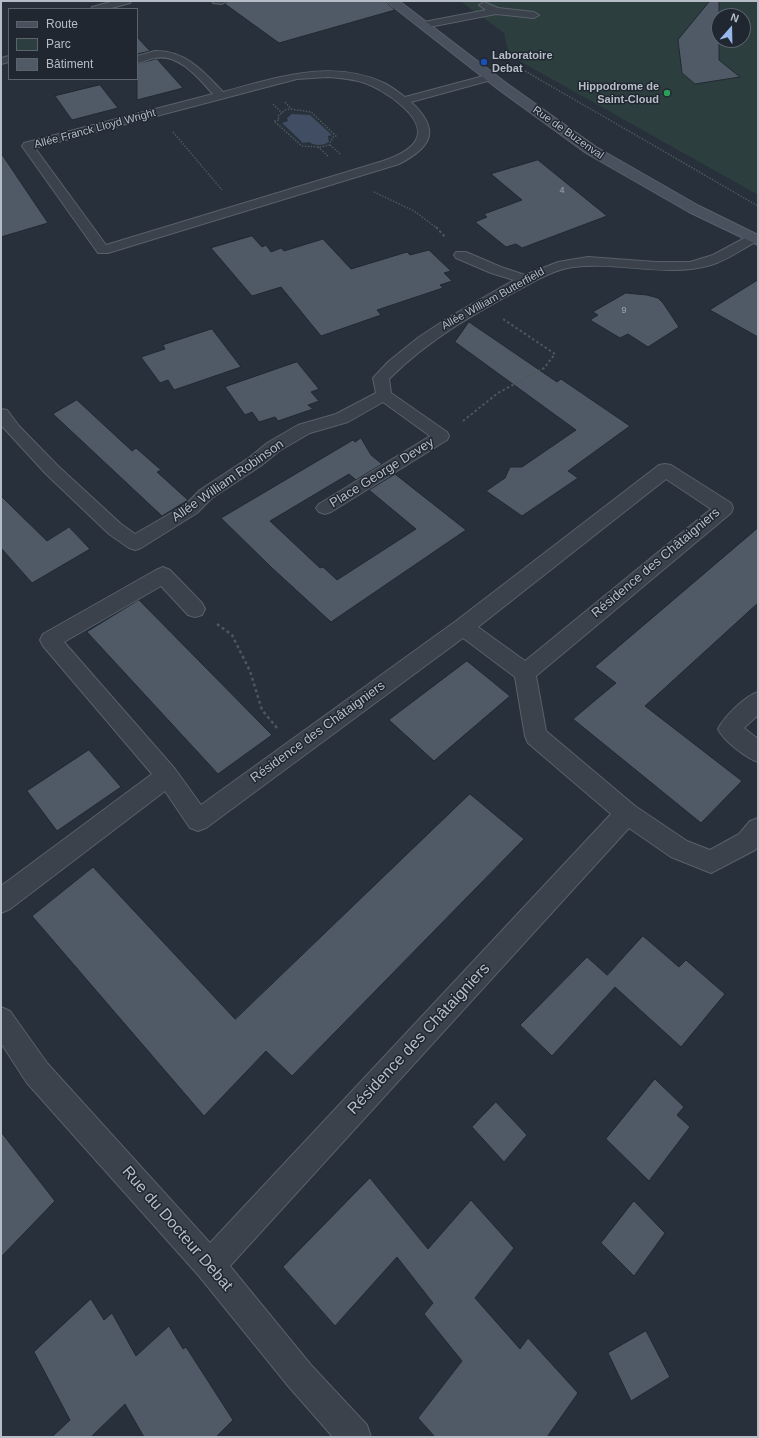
<!DOCTYPE html>
<html>
<head>
<meta charset="utf-8">
<style>
  body { margin:0 }
  #map { position:relative; width:759px; height:1438px; overflow:hidden; background:#27303b; font-family:Helvetica,sans-serif }
  canvas { display:block }
  .frame { position:absolute; inset:0; border:2px solid #b7bdc7; pointer-events:none }
  .legend { position:absolute; left:8px; top:8px; width:130px; height:72px; box-sizing:border-box; background:#202731; border:1px solid #5c636d; margin:0; padding:5px 7px; list-style:none; font-size:12px; color:#b7bdc7 }
  .legend li { display:flex; align-items:center; gap:8px; height:20px }
  .legend b { width:20px; border:1px solid #5c636d }
  .north { position:absolute; left:711px; top:8px; width:40px; height:40px; box-sizing:border-box; background:#202731; border:1px solid #5c636d; border-radius:50%; rotate:20deg; font-size:11px; font-weight:700; line-height:16px; text-align:center; color:#b7bdc7 }
  .north::after { content:''; display:block; margin:auto; width:14px; height:18px; background:#98b7eb; clip-path:polygon(50% 0,100% 100%,50% 72%,0 100%) }
</style>
</head>
<body>
<div id="map">
<canvas width="759" height="1438"></canvas>
<div class="frame"></div>
<ul class="legend">
<li><b style="height:5px;background:#4a515e"></b>Route</li>
<li><b style="height:11px;background:#2c3e3e"></b>Parc</li>
<li><b style="height:11px;background:#505a67"></b>Bâtiment</li>
</ul>
<div class="north">N</div>
</div>
<script>
const g = document.querySelector('canvas').getContext('2d');
g.lineJoin = 'round';
function fill(path, color) { g.fillStyle = color; g.fill(path, 'evenodd'); }
function strokePath(path, color, width, dash) { g.strokeStyle = color; g.lineWidth = width; g.lineCap = dash ? 'butt' : 'round'; g.setLineDash(dash || []); g.stroke(path); }
function write(font, color, halo, rows, align = 'center') {
  g.font = font + ' Helvetica,sans-serif'; g.lineWidth = 3; g.setLineDash([]); g.textBaseline = 'middle'; g.strokeStyle = halo; g.fillStyle = color; for (const [text, x, y, turn = 0] of rows) {
    g.save(); g.translate(x, y); g.rotate((+turn || 0) * Math.PI / 180); g.textAlign = isNaN(turn) ? turn : align; if (halo) g.strokeText(text, 0, 0); g.fillText(text, 0, 0); g.restore();
  }
}
fill(new Path2D(`
  M460,1h298v194l-249,-140 -5,-22zM719,16h24v24h-24z`), '#2c3e3e');
fill(new Path2D(`
  M292,114l18,1 22,20 -4,1 1,6c-6,4 -14,4 -20,0l-6,1 -21,-20 6,-2 -1,-3z`), '#404d62');
const building = new Path2D(`
  M228,1h157l10,9 -116,33 -54,-39z
  M710,1h9v59l21,17 -45,7 -13,-11 -4,-33z
  M137,37l13,14 -13,3z
  M157,59l26,29 -46,12v-36z
  M100,85l18,23 -46,12 -17,-24z
  M1,153l47,70 -47,14z
  M538,160l69,56 -85,32 -6,-4 -10,3 -31,-25 12,-5 -3,-3 38,-14 -31,-26z
  M252,236l10,11 4,-2 5,7 10,-4 3,3 39,-12 28,30 56,-17 3,3 19,-5 22,21 -7,2 8,8 -12,4 3,3 -66,22 4,5 -60,21 -40,-49 -29,9 -41,-48z
  M758,280v57l-48,-27z
  M626,293l21,2 11,3 5,5 16,24 -31,20 -20,-13 -8,4 -30,-18 8,-5 -5,-3z
  M469,322l88,60 4,-3 69,47 -62,45 10,7 -56,38 -36,-25 19,-13 5,-11h12l54,-37 -121,-88z
  M212,329l29,38 -67,23 -6,-10 -8,3 -19,-26 24,-8 -2,-4z
  M297,362l22,27 -8,3 8,9 -11,4 5,4 -35,12 -3,-4 -16,5 -7,-10 -7,3 -20,-28z
  M77,400l55,51 4,-3 25,22 -4,2 31,28 -26,16 -109,-102z
  M361,438l10,17 11,9 -26,16 -7,-6 -79,47 50,47 3,-1 14,13 79,-51 -47,-39 26,-16 71,56 -135,92 -60,-55 -50,-49 132,-78 2,2z
  M1,496l46,45 22,-14 21,22 -58,34 -31,-35z
  M758,528v75l-113,103 97,75 -41,42 -128,-104 43,-36 -21,-16z
  M139,600l133,135 -54,39 -131,-142z
  M467,661l43,35 -76,65 -45,-41z
  M89,750l32,37 -64,44 -30,-40z
  M470,794l54,45 -232,237 -26,-25 -62,65 -172,-200 61,-49 142,152z
  M643,936l36,31 7,-7 39,34 -44,53 -66,-60 -63,69 -32,-31 67,-68 20,18z
  M655,1079l29,28 -7,8 13,12 -41,54 -43,-42z
  M496,1102l31,33 -23,27 -32,-35z
  M1,1132l54,69 -54,56z
  M370,1178l58,71 43,-49 43,48 -39,50 45,51 8,-11 50,55 -31,44h-112l-17,-19 44,-57 -38,-47 9,-11 -36,-46 -62,69 -52,-59z
  M634,1201l31,32 -31,43 -33,-33z
  M91,1299l13,21 8,-7 24,43 33,-30 14,23 3,-2 47,73 -17,17h-72l-19,-33 -34,33h-39l18,-17 -36,-68z
  M646,1331l24,46 -39,24 -23,-48z`);
fill(building, '#505a67');
strokePath(building, '#222933', 1);
const lane = new Path2D(`
  M114,1h17l-1,2 -22,6h-17l1,-2z
  M212,1h15l-5,3 -9,-1z
  M484,2l14,6 36,4 5,3 -5,3 -38,-4 -72,14 -5,-3 5,-3 62,-12 -7,-5z
  M155,51c30,-1 49,21 68,41 53,-14 109,-34 161,-9 8,4 14,9 21,14l86,-23 6,3 -2,2 -84,23c30,28 21,45 -12,62l-291,89h-10l-76,-107 2,-3 189,-49c-14,-15 -34,-41 -58,-36 -6,1 -12,4 -18,5v-7zM328,77c13,1 25,2 37,6 17,6 63,34 51,57 -6,11 -22,17 -33,21l-277,84 -71,-97 262,-69z
  M9,56v6l-8,2v-6z
  M752,234l5,1 1,2 -1,4c-15,8 -29,19 -46,24 -45,13 -91,-4 -138,2 -15,2 -29,9 -42,16 -51,27 -101,55 -142,96l2,14 56,39 2,4 -2,4 -116,72 -6,2 -6,-2 -3,-4 3,-4 111,-68 -47,-34 -35,20 -38,11 -31,18 -17,14 -50,33 -15,15 -56,35 -6,2 -6,-2 -20,-14 -63,-60 -45,-49v-16l6,1 12,16 39,40 63,58 14,10 50,-29 15,-15 50,-33 17,-14 31,-18 38,-11 40,-21 -3,-15 16,-17 30,-24 32,-21 63,-36 -23,-7 -35,-15 -2,-3 2,-3h10l35,15 24,8 33,-13 30,-5 68,5h34l23,-7z`);
const street = new Path2D(`
  M665,464l6,1 60,38 2,5 -2,5 -195,163 10,55 89,75 52,35 23,9 29,-16 11,-13 8,-3v29l-3,3 -44,23 -40,-16 -42,-29 -399,438 81,99 56,60 4,12h-38l-44,-50 -90,-111 -172,-193 -26,-40v-36l9,4 37,52 163,180 401,-429 -83,-71 -3,-7 -10,-59 -52,-39 -257,190 -8,3 -8,-3 -25,-37 -155,118 -9,4v-27l151,-112 -109,-128 -3,-6 3,-6 113,-64 7,-3 7,3 32,33 3,6 -3,6 -7,2 -7,-2 -27,-29 -97,56 111,127 26,36 255,-184 203,-156zM666,479l45,30 -186,152 -47,-34z
  M758,692v23l-14,13 14,11v23c-13,-5 -34,-21 -40,-33 6,-12 27,-33 40,-37z`);
const secondary = new Path2D(`
  M386,1h13l107,82 90,64 103,59 59,29v10l-69,-33 -103,-59 -88,-64z`);
strokePath(lane, '#59606a', 2);
strokePath(street, '#59606a', 2);
strokePath(secondary, '#59606a', 2);
strokePath(new Path2D(`
  M525,71l233,135
  M285,102l6,7
  M273,104l9,9
  M291,109l20,3 25,24 -3,1 -4,8 -8,2 -19,-1 -28,-25 5,-1 -1,-4 7,-6z
  M173,132l49,58
  M330,145l10,9
  M318,147l11,10
  M374,192l40,19 23,17`), '#49595c', 1.5, [1.5, 1.5]);
strokePath(new Path2D(`
  M436,227l10,11
  M463,421l35,-28 46,-25 11,-14 -52,-35`), '#49595c', 2, [2.5, 2.5]);
strokePath(new Path2D(`
  M217,624l15,11 18,36 12,39 15,18`), '#49595c', 2.5, [3, 3]);
fill(lane, '#3b424c');
fill(street, '#3b424c');
fill(secondary, '#4a515e');
for (const [x, y, r, color] of [
  [484,62,4,"#1a4fb4"],
  [667,93,4,"#2e9e5b"]
]) { const dot = new Path2D(); dot.arc(x, y, r, 0, 2 * Math.PI); g.fillStyle = color; g.fill(dot); strokePath(dot, '#202731', 1.5); }
write('9px', '#9da4af', null, [
  ["4",562,191],
  ["9",624,311]
]);
write('bold 11px', '#b7bdc7', '#202731', [
  ["Laboratoire",492,56],
  ["Debat",492,69],
  ["Hippodrome de",659,87,"right"],
  ["Saint-Cloud",659,100,"right"]
], 'left');
write('11px', '#b7bdc7', '#202731', [
  ["Allée Franck Lloyd Wright",95,129,-15],
  ["Rue de Buzenval",568,133,35],
  ["Allée William Butterfield",493,299,-29]
]);
write('13px', '#b7bdc7', '#202731', [
  ["Place George Devey",382,473,-32],
  ["Allée William Robinson",228,481,-35],
  ["Résidence des Châtaigniers",656,563,-40],
  ["Résidence des Châtaigniers",318,732,-36]
]);
write('16px', '#b7bdc7', '#202731', [
  ["Résidence des Châtaigniers",419,1039,-47],
  ["Rue du Docteur Debat",177,1229,49]
]);
</script>
</body>
</html>
